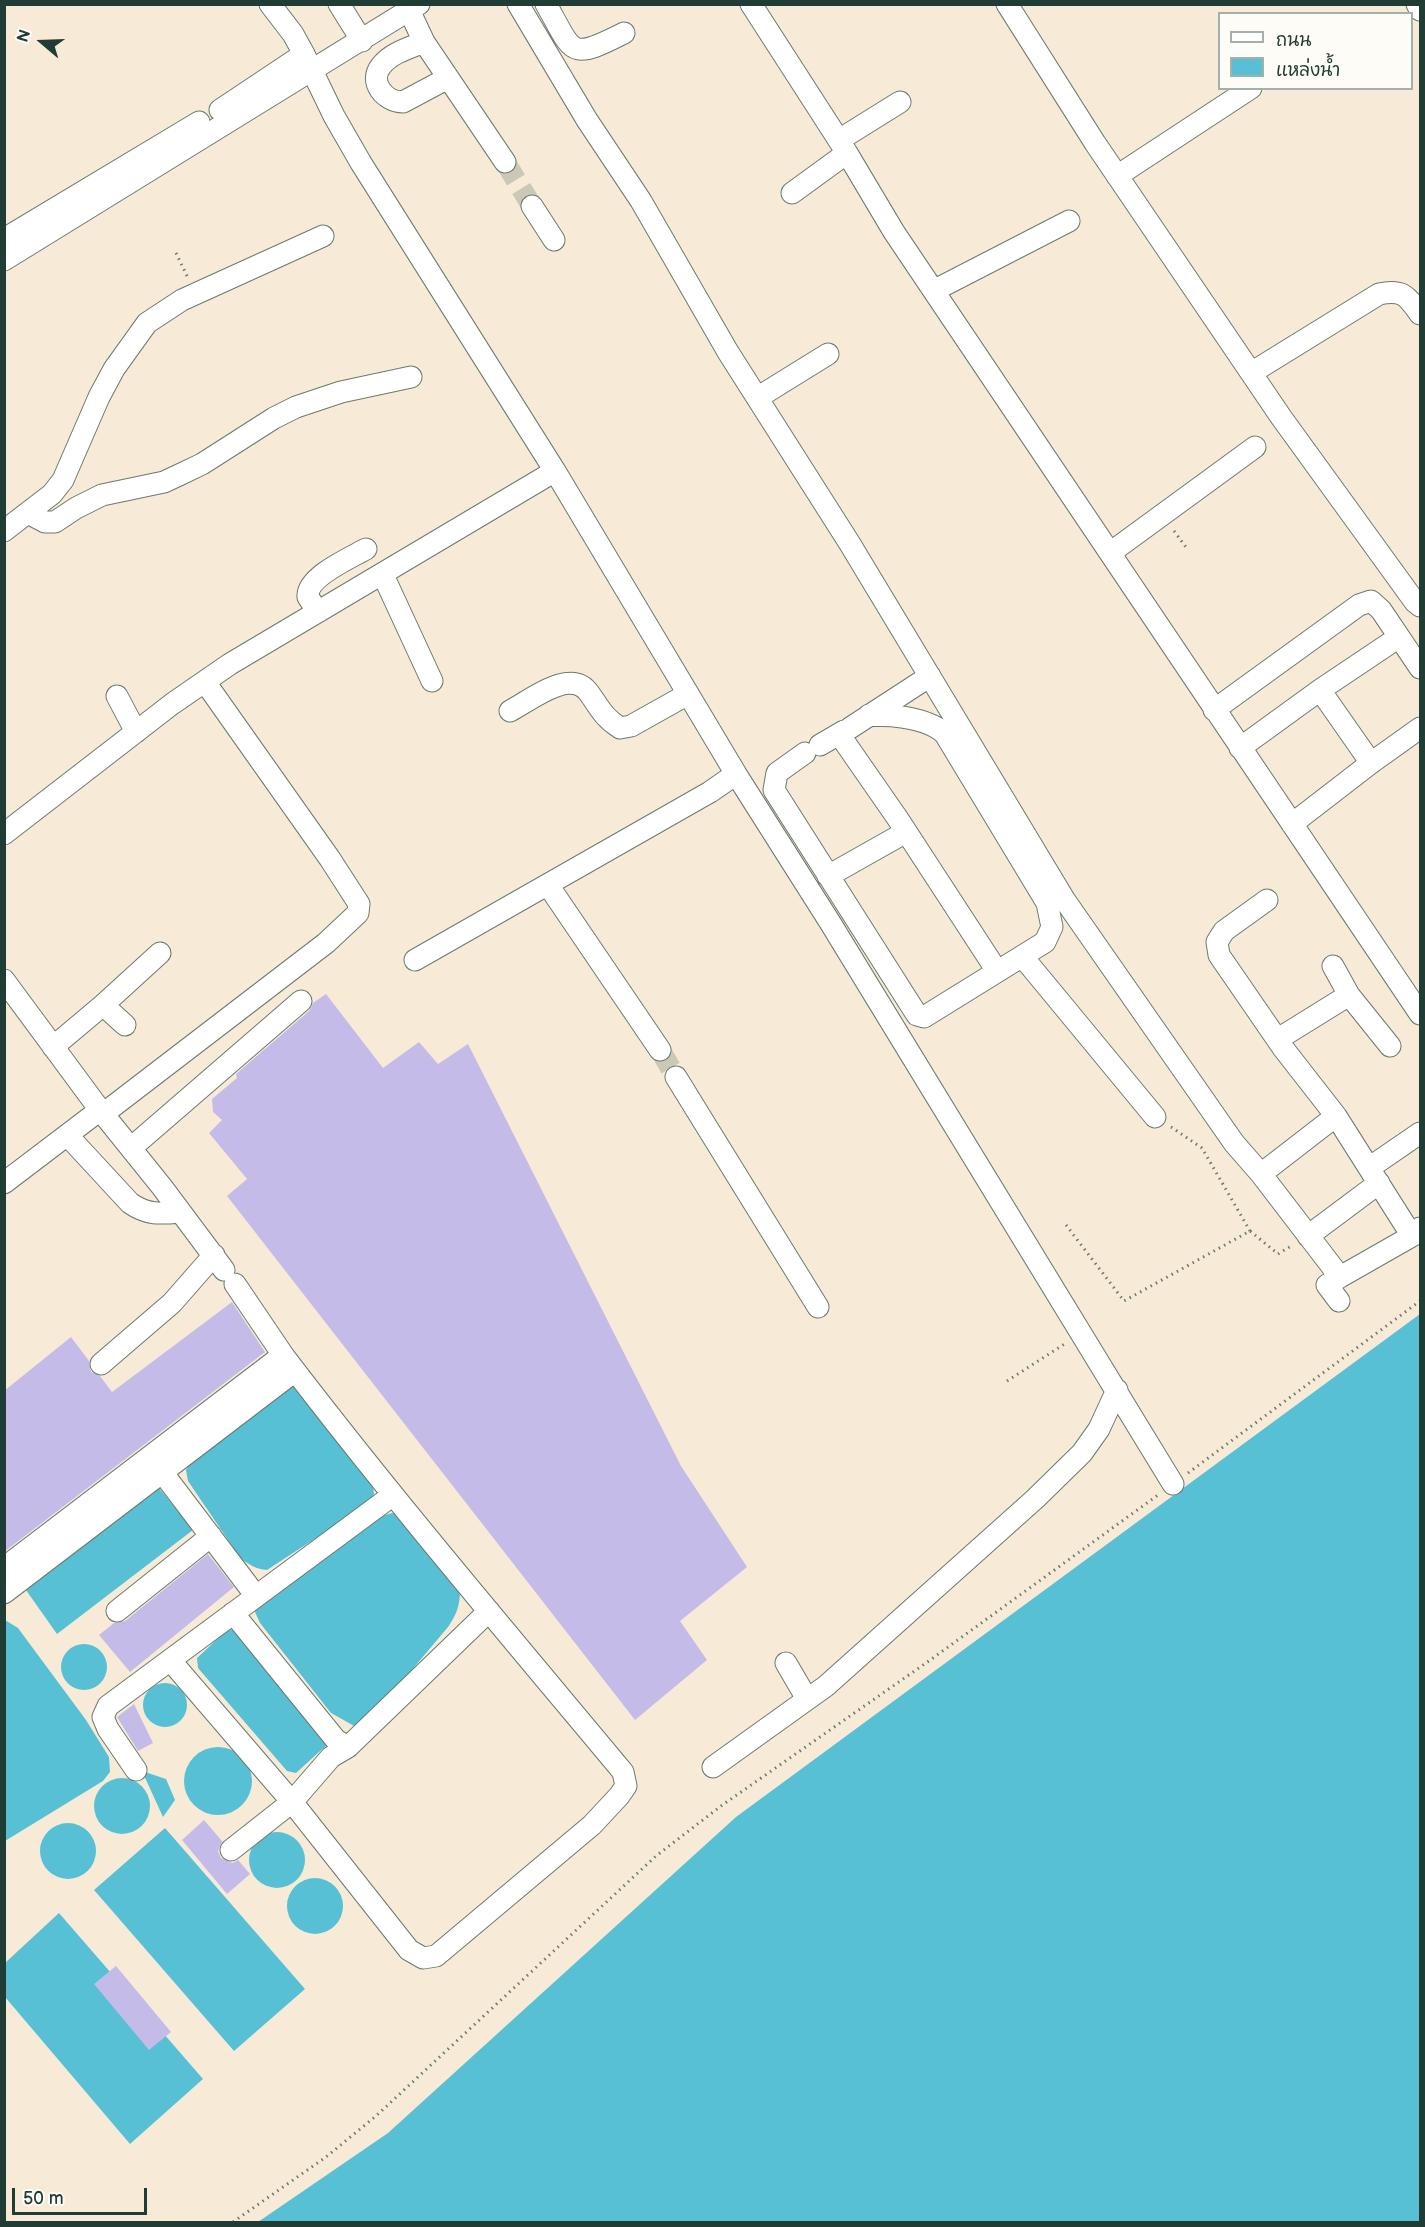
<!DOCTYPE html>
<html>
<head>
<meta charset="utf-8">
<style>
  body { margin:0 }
  #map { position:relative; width:1425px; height:2227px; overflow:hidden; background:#f7ebd8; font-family:"Balsamiq Sans","Playpen Sans Thai",sans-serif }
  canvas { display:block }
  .frame { position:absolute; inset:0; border:6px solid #1f3d34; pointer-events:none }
  .legend { position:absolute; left:1218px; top:12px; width:195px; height:78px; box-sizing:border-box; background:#fdfcf7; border:2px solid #a4b0a9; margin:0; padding:8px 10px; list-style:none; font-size:18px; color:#1f3d34 }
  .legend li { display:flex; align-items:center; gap:12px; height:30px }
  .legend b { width:30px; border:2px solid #a4b0a9 }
  .north { position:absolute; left:12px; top:12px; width:60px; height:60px; -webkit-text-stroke:4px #fdfcf7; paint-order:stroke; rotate:289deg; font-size:16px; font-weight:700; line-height:24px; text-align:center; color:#1f3d34 }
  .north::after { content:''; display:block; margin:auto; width:21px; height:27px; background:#1f3d34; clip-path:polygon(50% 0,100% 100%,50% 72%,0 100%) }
  .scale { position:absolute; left:12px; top:2188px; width:135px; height:27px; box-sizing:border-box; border:3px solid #1f3d34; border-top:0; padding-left:8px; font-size:18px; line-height:21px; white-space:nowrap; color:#1f3d34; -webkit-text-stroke:4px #fdfcf7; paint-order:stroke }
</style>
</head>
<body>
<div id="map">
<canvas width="1425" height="2227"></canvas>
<div class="frame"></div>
<ul class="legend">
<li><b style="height:8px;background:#fff"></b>ถนน</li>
<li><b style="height:16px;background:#57c0d4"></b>แหล่งน้ำ</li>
</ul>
<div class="north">N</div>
<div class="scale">50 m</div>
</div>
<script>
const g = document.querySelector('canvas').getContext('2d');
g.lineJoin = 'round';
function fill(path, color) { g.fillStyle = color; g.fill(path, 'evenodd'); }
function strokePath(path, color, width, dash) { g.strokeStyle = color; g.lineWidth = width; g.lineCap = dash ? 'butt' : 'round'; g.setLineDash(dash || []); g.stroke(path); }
fill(new Path2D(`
  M1420,1314v908h-1162l130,-89 348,-316z
  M291,1385l9,6 73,94 1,9 -6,10 -101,66c-11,-1 -17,-5 -26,-11l-53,-78 -2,-11 5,-10z
  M155,1483l38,47 -136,104 -36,-51z
  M392,1513l10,2 58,75c0,15 -3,24 -12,37l-80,95 -12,5 -25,-14 -71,-90 -5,-11 6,-12 11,-10 113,-75z
  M5,1620l13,8 68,92 23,37 1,15 -7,9 -98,60z
  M228,1629l13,3 89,110 -34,31 -9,-2 -89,-103 -1,-10z
  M61 1667a23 23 0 1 1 46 0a23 23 0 1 1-46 0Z
  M143 1705a22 22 0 1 1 44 0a22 22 0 1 1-44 0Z
  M184 1781a34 34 0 1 1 68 0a34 34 0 1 1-68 0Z
  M142,1771l24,8 9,21 -12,17z
  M94 1806a28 28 0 1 1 56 0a28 28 0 1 1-56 0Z
  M40 1851a28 28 0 1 1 56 0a28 28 0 1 1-56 0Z
  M165,1828l140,161 -71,62 -140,-161z
  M249 1860a28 28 0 1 1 56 0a28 28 0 1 1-56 0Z
  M287 1906a28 28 0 1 1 56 0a28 28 0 1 1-56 0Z
  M59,1913l144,166 -73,65 -125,-147v-34z`), '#57c0d4');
fill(new Path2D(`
  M326,994l57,74 36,-26 19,22 30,-20 213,422 66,101 -67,54 27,39 -72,60 -408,-524 20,-17 -38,-46 13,-13 -9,-8 -1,-13 25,-21 -1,-4 73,-63 4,-8z
  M232,1302l33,50 -261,200v-161l67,-54 18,24 2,11 9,4 12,16z
  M208,1554l26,33 -104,85 -31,-37 15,-12 11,-2z
  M134,1704l19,39 -15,8 -21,-34z
  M204,1820l18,21 -4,10 3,7 11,5 6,-3 12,14 -23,20 -45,-54z
  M116,1966l55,66 -22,18 -55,-66z`), '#c5bbe8');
strokePath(new Path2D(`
  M505,162l27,44
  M660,1050l16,27`), '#ccc8b7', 21, [21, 10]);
const minor = new Path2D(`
  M270,4l23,30 11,20 30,62 27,47 194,308 181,303 95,150 342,560
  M339,4l23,37
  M518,4l69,116 54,81 87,151 122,192 214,355 170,244 27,31 79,103 -13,8 12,16
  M546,4c28,50 23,57 78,29
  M751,4l96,149 47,79 526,782
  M1007,4l88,139 186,274 134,185 5,4
  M1417,4l3,6
  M409,10l15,32 81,120
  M424,42c-15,6 -33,11 -43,24 -13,16 4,36 22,36l45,-24
  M220,110l84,-56
  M839,140l61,-38
  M1117,176l134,-88
  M792,193l55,-40
  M532,206l22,34
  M4,239l195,-117
  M4,260l415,-256
  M935,290l134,-69
  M1251,373l128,-79c24,-5 28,2 41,20
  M757,398l71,-44
  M28,513l17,9h10l21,-14 26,-13 62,-13 15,-7 23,-11 72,-46 22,-11 45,-15 70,-15
  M4,531l48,-37 11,-14 36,-83 15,-28 33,-46 35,-23 141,-64
  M1110,553l145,-106
  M383,575l49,106
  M318,612l-10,-15c-2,-20 42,-39 58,-48
  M117,696l19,36
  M1214,710l145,-105 12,-4 10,9 39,58
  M510,711c21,-11 61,-44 79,-18 11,15 14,24 31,35l11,-2 57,-32
  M850,728l80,-52
  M839,734l59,85 99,152
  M820,745l24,-14
  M1240,748l80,-58
  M805,753l-28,20 -3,17 143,225 7,2 121,-75 7,-15 -5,-24 -102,-169c-12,-12 -33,-16 -51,-18 -8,-1 -16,0 -25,-1
  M1371,763l-51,-73 79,-53
  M1292,824l79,-61 49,-35
  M4,834l168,-130 58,-40 325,-193
  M828,876l78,-44
  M548,885l112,165
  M1267,900l-43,31 -7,11 2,13 64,93 53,68 76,120
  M1022,956l133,161
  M415,960l295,-168 26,-18
  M1333,966l16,29
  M4,980l96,130 62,77 62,83
  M103,1005l22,20
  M1278,1039l71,-44 41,51
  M53,1047l50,-42 57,-52
  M676,1077l142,230
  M103,1114l223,-171 32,-30 1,-9 -29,-45 -125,-177
  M68,1136l62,67c17,12 30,11 50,9
  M131,1148l170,-147
  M1369,1168l51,-35
  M1261,1174l75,-58
  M4,1183l96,-73
  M1308,1236l71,-53
  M1340,1277l72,-41 8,-8
  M101,1364l71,-61 42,-48
  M162,1472l94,124
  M4,1568l279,-213 -48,-71
  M4,1593l291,-222
  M117,1611l94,-75
  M170,1660l122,142 117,148 14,8 13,-2 156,-131 27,-29 7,-10 -3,-14c-115,-138 -231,-274 -340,-417
  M786,1663l21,36
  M348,1747l141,-136
  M713,1767l113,-81 209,-187 47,-46 17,-24 18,-39
  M136,1770l-28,-41 -5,-12 5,-11 285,-211
  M231,1850l61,-48 39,-45 17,-10 -12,-7 -103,-127`);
strokePath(minor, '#6b7a6d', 23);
strokePath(new Path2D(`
  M176,253l12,25
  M1174,531l14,19
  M1171,1127l31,21 48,83
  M1066,1225l58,76 126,-70 28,23 13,-8
  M1007,1381l59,-38
  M1188,1473l232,-172
  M233,2222l93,-65 50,-41 280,-260 65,-50 205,-143 232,-168`), '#6b7a6d', 3, [1.5, 4.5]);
strokePath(minor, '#fff', 21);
</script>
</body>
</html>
